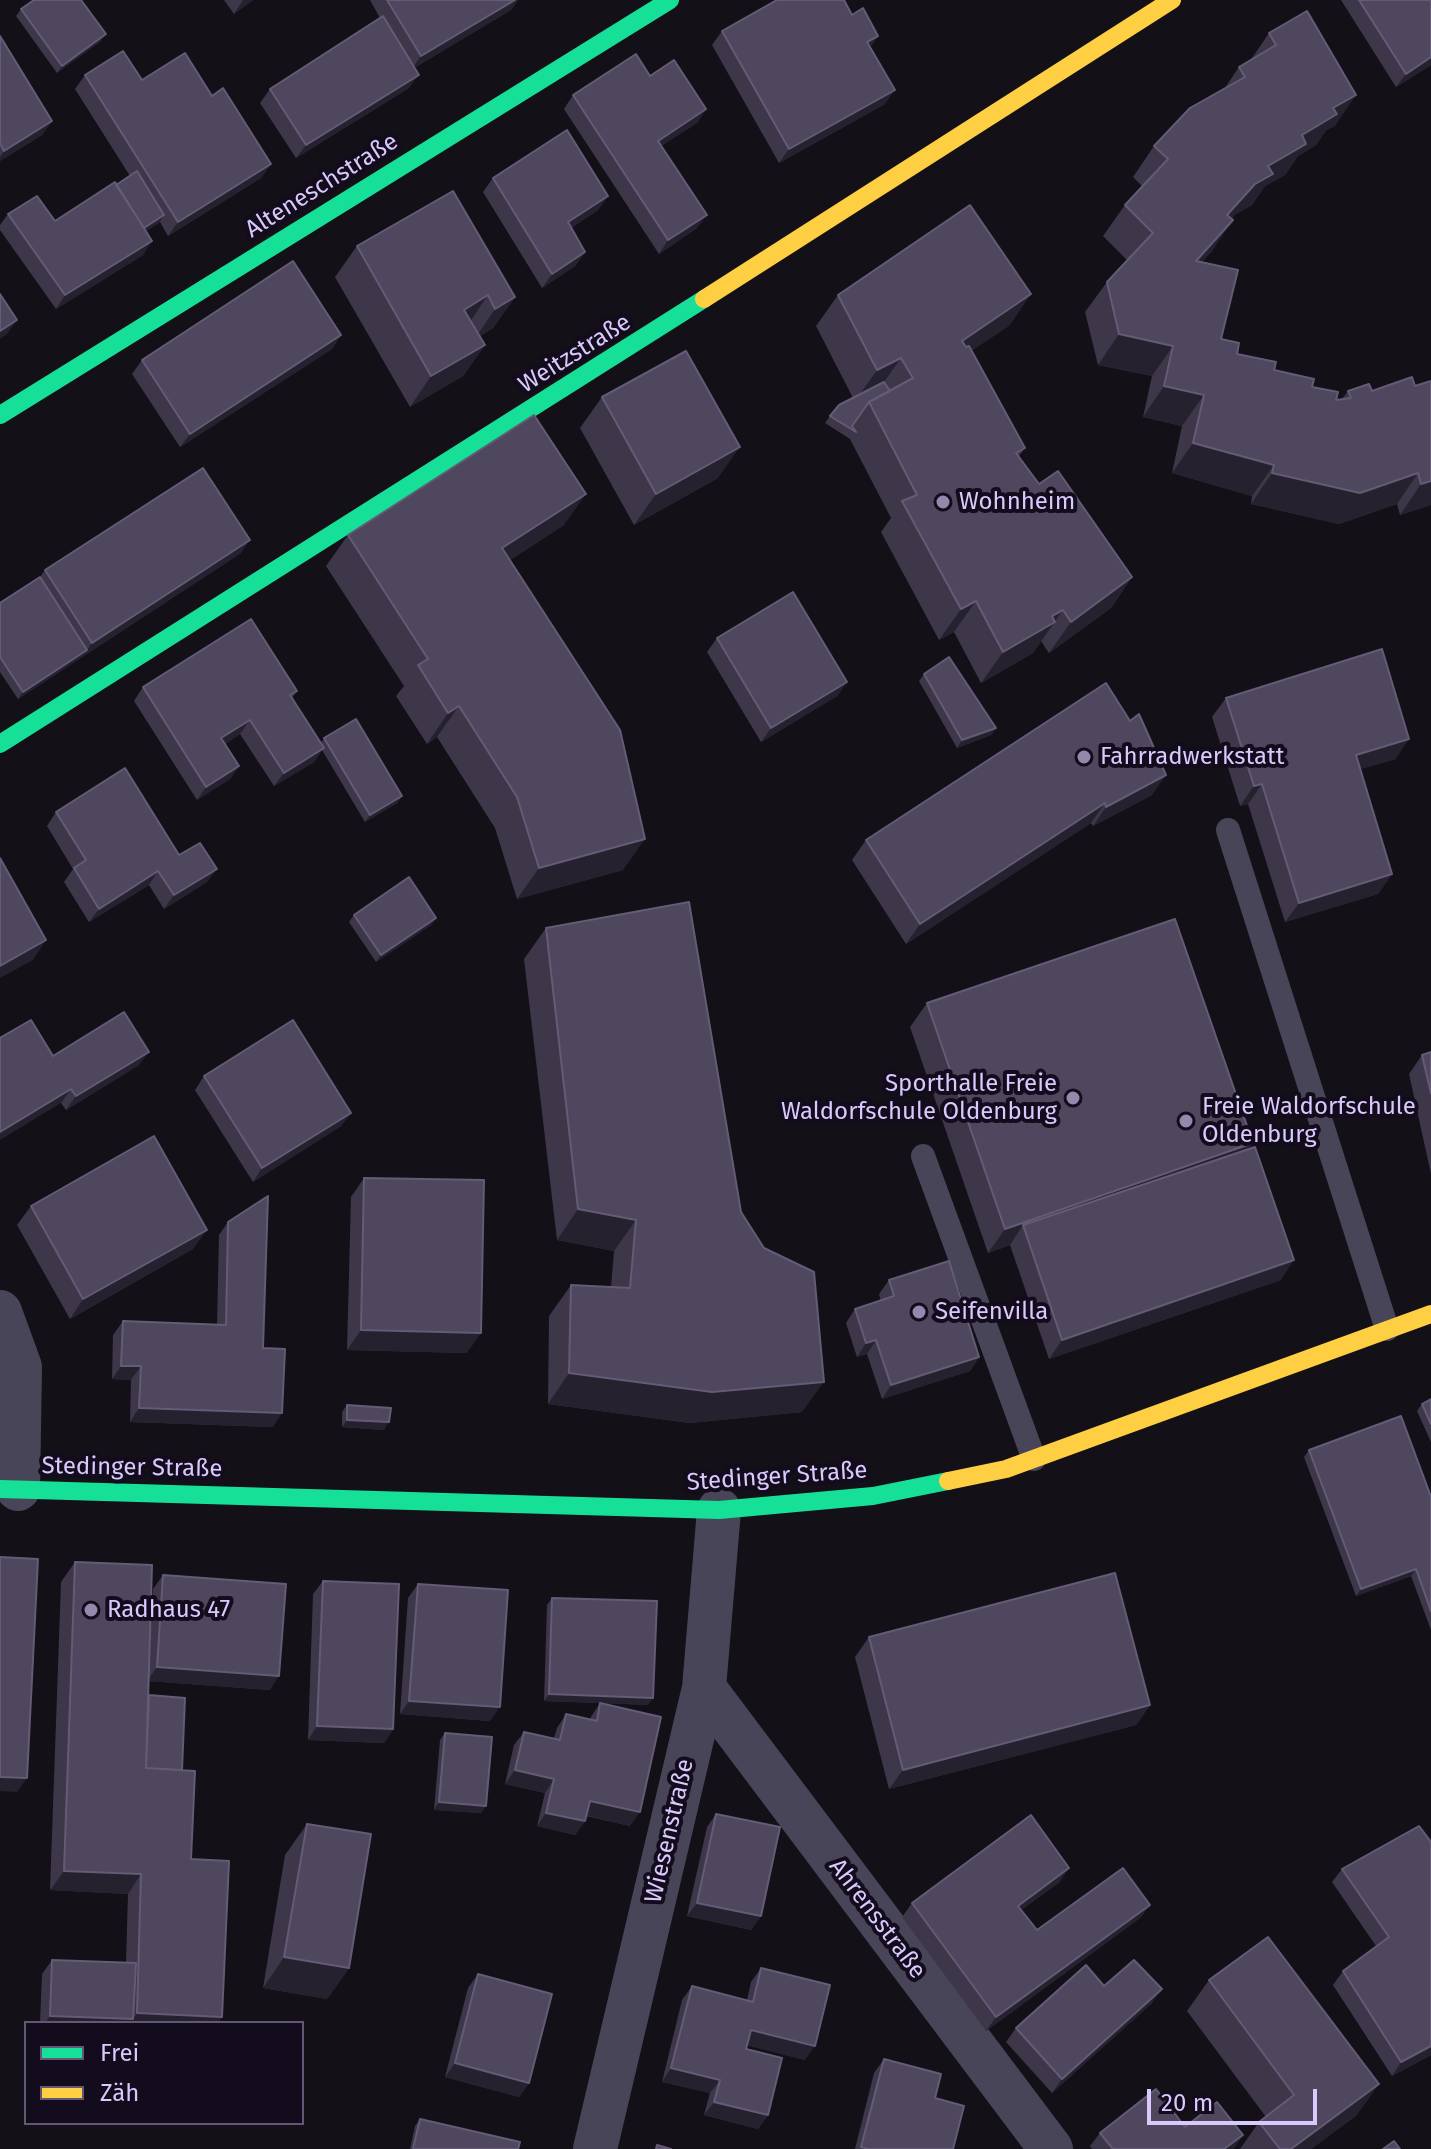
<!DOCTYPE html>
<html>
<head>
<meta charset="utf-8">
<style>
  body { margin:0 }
  #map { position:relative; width:1431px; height:2149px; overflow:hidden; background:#131018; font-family:"Fira Sans",sans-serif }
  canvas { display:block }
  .legend { position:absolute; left:24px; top:2021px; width:280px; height:104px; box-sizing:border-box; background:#120c1c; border:2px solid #625876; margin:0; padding:10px 14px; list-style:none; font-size:24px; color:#d9c9fd }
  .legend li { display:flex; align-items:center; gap:16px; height:40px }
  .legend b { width:40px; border:2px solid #625876 }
  .scale { position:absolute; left:1147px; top:2089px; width:170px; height:36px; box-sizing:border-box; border:4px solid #d9c9fd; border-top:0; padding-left:10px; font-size:24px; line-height:28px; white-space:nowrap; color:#d9c9fd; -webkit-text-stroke:6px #120c1c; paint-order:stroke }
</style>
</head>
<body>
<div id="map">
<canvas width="1431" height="2149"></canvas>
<ul class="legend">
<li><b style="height:10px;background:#16e098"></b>Frei</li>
<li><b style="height:10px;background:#ffcf43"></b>Zäh</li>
</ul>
<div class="scale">20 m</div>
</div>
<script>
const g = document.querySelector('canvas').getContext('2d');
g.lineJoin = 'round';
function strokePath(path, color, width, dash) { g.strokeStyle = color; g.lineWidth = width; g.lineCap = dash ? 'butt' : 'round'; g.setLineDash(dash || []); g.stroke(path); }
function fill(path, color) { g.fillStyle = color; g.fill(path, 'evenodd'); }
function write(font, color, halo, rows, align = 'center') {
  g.font = font + ' "Fira Sans",sans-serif'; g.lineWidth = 8; g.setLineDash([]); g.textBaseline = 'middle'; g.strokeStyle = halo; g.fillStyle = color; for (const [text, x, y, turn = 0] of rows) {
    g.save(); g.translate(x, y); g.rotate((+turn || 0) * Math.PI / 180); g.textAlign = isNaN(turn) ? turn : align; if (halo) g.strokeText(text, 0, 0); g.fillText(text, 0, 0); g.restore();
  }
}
strokePath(new Path2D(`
  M1228,830l159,499
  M923,1156l111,303`), '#494559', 24);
strokePath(new Path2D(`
  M0,1312l20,55 -2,122
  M704,1688l347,461
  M595,2149l109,-461 15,-178`), '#494559', 44);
strokePath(new Path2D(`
  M0,415l670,-415
  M0,744l704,-445
  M0,1489l719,21 154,-14 75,-15`), '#16e098', 18);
strokePath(new Path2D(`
  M704,299l468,-299
  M948,1481l58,-12 425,-155`), '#ffcf43', 18);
fill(new Path2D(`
  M224,0h29l-19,14z
  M370,0h148l-7,10 -97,58 -5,20 -113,70 -36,-55 10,-14 110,-71z
  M1341,0h90v65l-35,22z
  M21,9l80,32 -44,32 -41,-57z
  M852,15l26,21 -8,11 15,57 -106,59 -67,-118 10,-14z
  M1269,33l66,93 -9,4 -10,15 -18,11 -13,19 -20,11 -13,19 -18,10 -22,36 -10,11 19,77 16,15 75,33 24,13 6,-1 6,-8h24l43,-5 16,-5v124l-31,10 -3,-11 -58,20 -88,-20 1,-8 -80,-23 10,-47 -39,-9 9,-41 -54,-11 -13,-53 22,-30 20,-22 -24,-24 22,-31 17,-19 -9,-9 21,-31 70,-57 15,-22 11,-6z
  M0,36l52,85 -10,14 -42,26z
  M85,75l57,5 70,16 59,68 -10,14 -93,58 -8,-14 -14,9 -3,24 -87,54 -56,-79v-5l8,-11 47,7 75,-45 -55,-87z
  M650,76l56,33 -9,14 -36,23 36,82 -38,26 -95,-145 9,-14z
  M493,178l115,18 -10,14 -27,18 14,24 -10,14 -33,22 -59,-96z
  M357,246l158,51 -22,31 -13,8 5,9 -22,31 -53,31 -75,-130z
  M838,295l172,30 -39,26 54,97 -6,8 20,28 93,93 -21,31 -62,45 -8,-12 -8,12 -52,30 -27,-51 -15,8 -58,-108 10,-14 -41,-79 -25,-16 5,-7 23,-18 -37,-72z
  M341,335l-9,14 -152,98 -48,-73 10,-14z
  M602,397l116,81 -84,47 -54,-97z
  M564,525l-54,35 113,310 -106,29 -22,-71 -58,-91 -10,7 -31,-48 8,-10 -78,-120 22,-31z
  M241,553l-223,146 -18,-27v-69l40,-26 5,-7z
  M717,638l130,44 -10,14 -76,46 -54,-90z
  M924,674l72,54 -5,7 -34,13 -38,-67z
  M143,687l154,4 -5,7 29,45 3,-5 78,58 -5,7 -32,19 -43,-72 -8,12 -40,24 -34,-52 -15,10 14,22 -9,13 -33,21 -63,-99z
  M1226,698l170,61 -36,10 32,105 -14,20 -93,28 -37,-118 -8,2 -28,-89z
  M1152,795l-59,31 -2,-3 -185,121 -54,-84 14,-20z
  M56,812l123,43 28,27 -43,27 -15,-24 -60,37 -25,-40 9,-13 -26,-43z
  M354,915l82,3 -5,7 -55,37 -27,-40z
  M546,928l195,284 61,200 -112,11 -142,-19 1,-88 22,-31 40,2 3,-36 -57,-11 -33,-281z
  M927,1003l322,146 32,131 -232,79 -39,-114 -22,8 -78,-226z
  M1431,1052v122l-22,-100 13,-19z
  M53,1056l86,9 -73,45 -5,-7z
  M204,1076l147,37 -10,13 -88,56 -58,-92z
  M364,1178l103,175 -120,-3 4,-153z
  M31,1206l162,43 -123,70 -53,-94z
  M228,1222l35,126 10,79 -143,-5 1,-42 -19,-1 1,-44 10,-14 94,4 2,-90z
  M889,1280l90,77 -9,14 -88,28 -15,-45 -10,3 -11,-34 9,-14 26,-8 -2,-7z
  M1431,1399v43l-14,-31 5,-7z
  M347,1405l37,25 -42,-3v-15z
  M1309,1450l122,47v133l-20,-54 -55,20 -52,-139z
  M75,1562l74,83 4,-56 10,-14 107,115 -122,-9v16l34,73 9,89 27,164h-178l2,-49 10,-14 74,2 2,-68 -78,-4 11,-308z
  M323,1581l70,148 -9,14 -76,-3 5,-146z
  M418,1584l72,137 -90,-7 8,-116z
  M552,1598l96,107 -45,-2 27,123 -44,-10 -1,5 -10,14 -38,-9 8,-33 -40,-9 9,-39 10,-13 30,6 3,-10 9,-14 24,6 1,-3 9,-14 -56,-2 3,-96z
  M869,1637l281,68 -14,20 -247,64 -34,-132z
  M445,1733l41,73 -5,7 -47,-3 6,-70z
  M716,1814l45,102 -10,14 -64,-14 20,-89z
  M307,1824l42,144 -22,31 -64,-11 22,-133z
  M1431,1842v213l-39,21 -59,-91 10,-14 33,-25 -44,-64 10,-13z
  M1060,1882l-39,28 16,20 113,-25 -10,13 -154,113 -84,-114 10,-14z
  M761,1968l44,92 -58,-15 -1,4 22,66 -10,14 -54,-14 6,-22 -48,-11 20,-82 10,-14 55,14 4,-18z
  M478,1974l51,109 -10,14 -74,-20 23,-89z
  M1209,1980l148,135 -46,34h-71l19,-27 7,-5 -79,-106z
  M1104,1986l48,17 -100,90 -46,-51 10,-14z
  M884,2059l51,39 18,51h-98l19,-76z
  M420,2119l98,30h-108l5,-23z
  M1185,2127l58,8 -10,14h-141l-2,-3 10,-13z`), '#3e374a');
fill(new Path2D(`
  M243,0h10l-19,14z
  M515,0h3l-7,10 -100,60 10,-14z
  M106,34l-5,7 -44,32 5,-7z
  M878,36l-10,14 -1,-8z
  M1431,57v8l-35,22 10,-13z
  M419,75l-10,13 -113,70 10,-13z
  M895,90l-10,14 -106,59 10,-14z
  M1356,95l-21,31 -9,4 -10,15 -18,11 -13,19 -20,11 -13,19 -18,10 -29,31 22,-31 41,-49 65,-58z
  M706,109l-9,14 -49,31 10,-13z
  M52,121l-10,14 -42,26v-4l4,-6z
  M271,164l-10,14 -93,58 10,-14z
  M608,196l-10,14 -40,26 10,-14z
  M164,215l-5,8 -27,17 5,-7z
  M707,215l-10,13 -38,26 9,-14z
  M1233,220l-21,31 -37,41 21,-31z
  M152,241l-9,14 -87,54 9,-14z
  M585,252l-10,14 -33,22 10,-14z
  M1031,294l-21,31 -70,47 22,-31z
  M488,295l-21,31 -3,-16z
  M515,297l-22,31 -19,12 21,-31z
  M17,320l-10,14 -7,5v-8z
  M1119,334l54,12 -21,30 -54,-11z
  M341,335l-9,14 -152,98 10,-13z
  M485,345l-22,31 -53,31 21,-31z
  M901,358l-22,31 -24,12 22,-31z
  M1164,386l40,9 -22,31 -39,-9z
  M1193,443l81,22 -22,31 -80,-23z
  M740,447l-22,31 -84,47 22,-31z
  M1272,473h146l-21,31 -58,20 -88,-20z
  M1431,481v24l-31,10 21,-31z
  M586,494l-22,31 -84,54 22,-31z
  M250,540l-9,13 -223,146 5,-7 64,-42 5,-7z
  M1132,577l-21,31 -62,45 22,-31z
  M976,601l-22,31 -15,8 22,-31z
  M1063,610l-30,43 -52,30 22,-31 49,-36z
  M847,682l-10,14 -76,46 10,-14z
  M459,706l-22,31 -10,7 21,-31z
  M250,720l-10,14 -28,18 9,-14z
  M996,728l-5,7 -34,13 5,-8z
  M1409,739l-13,20 -54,15 14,-19z
  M324,748l-10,14 -40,24 10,-13z
  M239,766l-9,13 -33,21 9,-13z
  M1166,775l-14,20 -59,31 13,-19z
  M1262,784l-14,20 -8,2 14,-20z
  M402,796l-5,7 -32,19 5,-7z
  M1105,803l-14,20 -185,121 14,-20z
  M645,839l-22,31 -106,29 22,-31z
  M217,869l-10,13 -43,27 10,-14z
  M158,871l-9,14 -60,37 10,-13z
  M1392,874l-14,20 -93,28 14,-19z
  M436,918l-5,7 -55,37 5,-7z
  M46,940l-13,20 -33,18v-12z
  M149,1052l-10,13 -73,45 10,-14z
  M71,1089l-10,14 -61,37v-8z
  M351,1113l-10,13 -88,56 9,-14z
  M1253,1143l-17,25 -213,57 -13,20 -22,8 17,-24z
  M578,1209l58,11 -22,31 -57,-11z
  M207,1230l-14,19 -123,70 13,-20z
  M1294,1260l-13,20 -232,79 13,-19z
  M361,1330l120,3 -14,20 -120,-3z
  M876,1340l-9,14 -10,3 9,-14z
  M979,1357l-9,14 -88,28 9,-14z
  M121,1366h20l-10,14 -19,-1z
  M569,1373l255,9 -22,30 -112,11 -142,-19z
  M139,1408l143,5 -9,14 -143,-5z
  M347,1420l42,2 -5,8 -42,-3z
  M1416,1569l-5,7 -55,20 5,-7z
  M157,1667l122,9 -9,14 -123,-9z
  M549,1694l104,4 -5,7 -104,-4z
  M409,1701l91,6 -10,14 -90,-7z
  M1150,1705l-14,20 -247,64 14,-19z
  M317,1726l76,3 -9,14 -76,-3z
  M515,1770l39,9 -9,14 -40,-9z
  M0,1777l27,1 -10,14 -17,-1z
  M590,1801l50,11 -10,14 -50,-12z
  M439,1802l47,4 -5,7 -47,-3z
  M546,1813l39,8 -10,14 -38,-9z
  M1069,1868l-9,14 -52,37 10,-13z
  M64,1871l77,3 -13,20 -78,-4z
  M697,1903l64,13 -10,14 -64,-14z
  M1150,1905l-10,13 -154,113 10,-14z
  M284,1957l65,11 -22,31 -64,-11z
  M1162,1989l-10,14 -100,90 10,-14z
  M137,2013l85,4 -4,6h-173l5,-7 83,3z
  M751,2030l64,16 -10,14 -64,-16z
  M1431,2046v9l-39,21 9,-14z
  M455,2063l74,20 -10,14 -74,-20z
  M671,2068l49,12 -10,13 -48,-11z
  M1379,2084l-22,31 -46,34h-20z
  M714,2102l54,13 -10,14 -54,-14z
  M1243,2135l-10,14h-9z`), '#26212e');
const building = new Path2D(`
  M34,0h47l25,34 -44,32 -41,-57z
  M387,0h128l-94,56z
  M777,0h67l8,15 11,-7 15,28 -11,6 28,48 -106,59 -67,-118z
  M1359,0h72v57l-25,17z
  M1307,11l49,84 -23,13 4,6 -35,21 4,9 -38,22 5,8 -18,10 -28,31 6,5 -37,41 42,9 -17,69 18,4 -2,11 39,8 -2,8 40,9 -2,8 26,5 -2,8 15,-2 -3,-7 21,-7 3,7 40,-14 3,9 16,-5v100l-10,3 -3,-11 -58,20 -88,-20 2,-8 -81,-22 11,-48 -40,-9 9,-40 -54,-12 -12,-52 46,-49 -28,-28 43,-46 -14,-13 36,-38 55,-31 -6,-10 37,-22 -7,-12z
  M383,16l36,59 -113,70 -36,-56z
  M0,36l52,85 -48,30 -4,-8z
  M123,51l19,29 43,-27 27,43 11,-8 48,76 -93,58 -93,-147z
  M636,54l14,22 24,-16 32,49 -48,32 49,74 -39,25 -95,-145z
  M567,130l41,66 -40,26 17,30 -33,22 -59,-96z
  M137,171l27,44 -20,13 -28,-43z
  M115,182l37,59 -87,54 -57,-81 29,-18 18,25z
  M453,191l62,106 -20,12 -7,-14 -24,15 21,35 -54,31 -74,-130z
  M970,205l61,89 -69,47 4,6 3,-1 56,102 -9,5 23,31 19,-13 74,106 -61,45 -8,-12 -11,6 3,6 -52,30 -27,-51 -15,8 -59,-108 15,-6 -48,-93 44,-24 -12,-20 -24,12 -39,-75z
  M293,261l48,74 -151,99 -48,-74z
  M0,294l17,26 -17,11z
  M686,351l54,96 -84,47 -54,-97z
  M884,382l6,9 -21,11 -17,24 4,6 -26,-16 9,-11z
  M534,415l52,79 -84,54 118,182 25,109 -106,29 -22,-71 -58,-91 -11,7 -30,-48 10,-6 -80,-124z
  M203,468l47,72 -158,103 -47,-73z
  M40,577l47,73 -64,42 -23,-35v-54z
  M793,592l54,90 -76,46 -54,-90z
  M251,619l46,72 -7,4 34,53 -40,25 -34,-53 -29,18 18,28 -33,21 -63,-100z
  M1382,649l27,90 -53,16 36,119 -93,29 -37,-119 -8,2 -28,-88z
  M949,657l47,71 -34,12 -38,-66z
  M1106,683l24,38 9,-7 27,61 -60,32 -1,-4 -185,121 -54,-84z
  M356,719l46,77 -32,19 -46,-77z
  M125,768l54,87 21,-12 17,26 -43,26 -16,-24 -59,38 -25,-41 12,-8 -30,-48z
  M0,858l46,82 -46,26z
  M409,877l27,41 -55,37 -27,-40z
  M689,902l52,310 23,36 50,24 10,110 -112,10 -143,-19 2,-88 59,3 6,-68 -58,-11 -32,-281z
  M1175,919l78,224 -248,86 -78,-226z
  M124,1012l25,40 -73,44 -5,-7 -71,43v-94l31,-18 22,36z
  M293,1020l58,93 -89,55 -58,-92z
  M1431,1052v41l-9,-38z
  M154,1136l53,94 -124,69 -52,-93z
  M1255,1147l39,113 -232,80 -39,-115z
  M364,1178l120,2 -3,153 -120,-3z
  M268,1196l-5,152 22,1 -3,64 -143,-5 2,-42h-20l2,-45 103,4 2,-103z
  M949,1261l30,96 -88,28 -15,-45 -10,3 -11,-34 39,-13 -5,-16z
  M1431,1399v25l-9,-20z
  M347,1405l44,3 -2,14 -42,-2z
  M1401,1416l30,81v114l-15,-42 -55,20 -52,-139z
  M0,1557l38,2 -11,219 -27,-1z
  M75,1562l77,3 -6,203 49,3 -4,88 38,2 -7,156 -85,-4 4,-139 -77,-3z
  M1115,1573l35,132 -247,65 -34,-133z
  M163,1575l123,9 -7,92 -122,-9z
  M323,1581l76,3 -6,145 -76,-3z
  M418,1584l90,6 -8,117 -91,-6z
  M552,1598l105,3 -4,97 -104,-4z
  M149,1695l36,3 -3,72 -36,-2z
  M600,1703l61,14 -21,95 -50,-11 -5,20 -39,-8 8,-34 -39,-9 9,-38 36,8 6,-26 31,7z
  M445,1733l47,4 -6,69 -47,-4z
  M716,1814l64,13 -19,89 -64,-13z
  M1031,1815l38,53 -51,38 19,24 86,-62 27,37 -154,112 -84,-114z
  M307,1824l64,10 -22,134 -65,-11z
  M1419,1826l12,16v204l-30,16 -58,-91 46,-34 -47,-68z
  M1268,1937l111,147 -88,65h-11l-21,-27 35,-27 -85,-115z
  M52,1960l84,3 -3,56 -83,-3z
  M1134,1960l28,29 -100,90 -46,-51 70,-63 18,21z
  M761,1968l69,17 -15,61 -64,-16 -5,19 36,9 -14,57 -54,-13 6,-22 -49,-12 21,-82 61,16z
  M478,1974l74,20 -23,89 -74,-20z
  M884,2059l57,15 -6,24 29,8 -11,43h-85l-7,-2z
  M1156,2089l29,38 32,-25 26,33 -19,14h-111l-13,-16z
  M420,2119l100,23 -2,7h-105z
  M1394,2141l6,8h-17z
  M657,2145l14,4h-15z`);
fill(building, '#4e475d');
strokePath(building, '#645b76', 2);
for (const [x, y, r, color] of [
  [943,502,8,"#9488ad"],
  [1084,757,8,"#9488ad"],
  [1073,1098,8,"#9488ad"],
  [1186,1121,8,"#9488ad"],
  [919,1312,8,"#9488ad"],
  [91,1610,8,"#9488ad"]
]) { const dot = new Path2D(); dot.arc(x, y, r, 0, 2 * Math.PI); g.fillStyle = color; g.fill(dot); strokePath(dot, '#120c1c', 3); }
write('24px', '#d9c9fd', '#120c1c', [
  ["Alteneschstraße",322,186,-32],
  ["Weitzstraße",575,354,-32],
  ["Stedinger Straße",132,1468,1],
  ["Stedinger Straße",777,1477,-4],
  ["Wiesenstraße",670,1831,-77],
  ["Ahrensstraße",877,1919,53]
]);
write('24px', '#d9c9fd', '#120c1c', [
  ["Wohnheim",959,502],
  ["Fahrradwerkstatt",1100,757],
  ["Sporthalle Freie",1057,1084,"right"],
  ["Waldorfschule Oldenburg",1057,1112,"right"],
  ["Freie Waldorfschule",1202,1107],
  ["Oldenburg",1202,1135],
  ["Seifenvilla",935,1312],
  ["Radhaus 47",107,1610]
], 'left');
</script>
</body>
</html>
